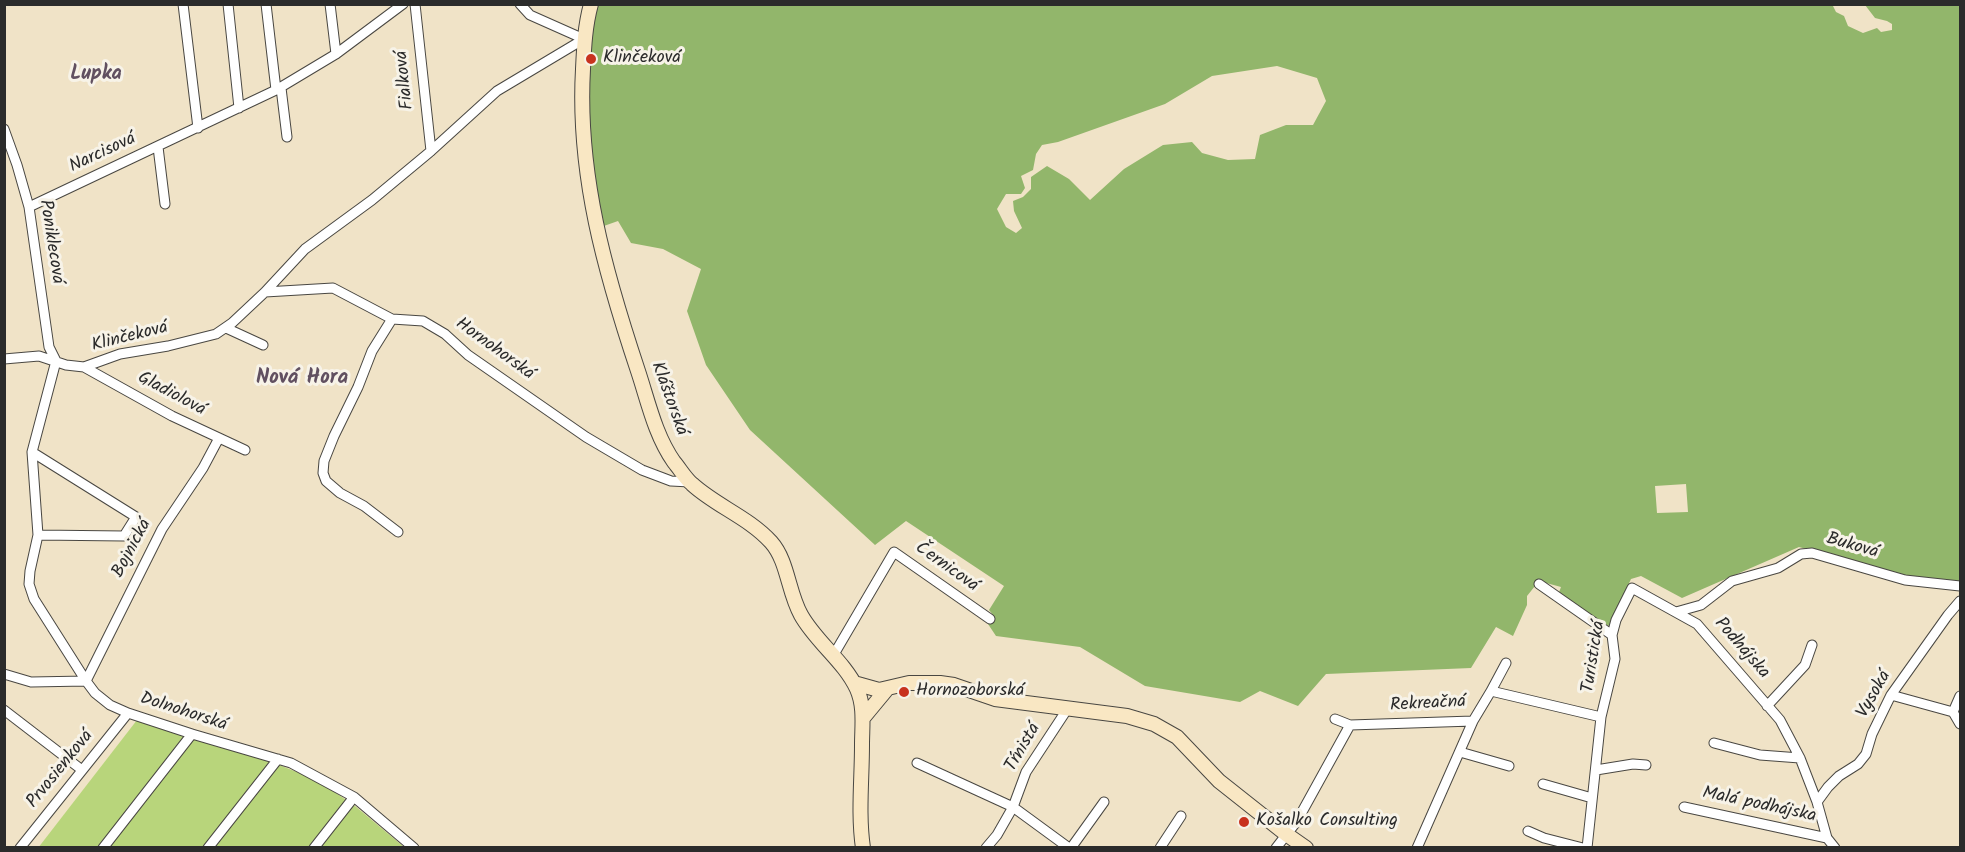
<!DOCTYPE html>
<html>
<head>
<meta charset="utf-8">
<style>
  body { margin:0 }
  #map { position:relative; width:1965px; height:852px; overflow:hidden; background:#f0e3c7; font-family:Kalam,sans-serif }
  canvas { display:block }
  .frame { position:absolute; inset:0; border:6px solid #2b2b2b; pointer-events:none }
</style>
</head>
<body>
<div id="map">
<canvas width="1965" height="852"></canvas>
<div class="frame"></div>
</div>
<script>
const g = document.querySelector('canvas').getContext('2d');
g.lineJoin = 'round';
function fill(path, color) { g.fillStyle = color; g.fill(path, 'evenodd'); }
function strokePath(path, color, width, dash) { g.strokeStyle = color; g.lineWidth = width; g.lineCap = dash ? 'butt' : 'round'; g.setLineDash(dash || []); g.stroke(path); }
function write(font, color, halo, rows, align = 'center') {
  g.font = font + ' Kalam,sans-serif'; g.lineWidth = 6; g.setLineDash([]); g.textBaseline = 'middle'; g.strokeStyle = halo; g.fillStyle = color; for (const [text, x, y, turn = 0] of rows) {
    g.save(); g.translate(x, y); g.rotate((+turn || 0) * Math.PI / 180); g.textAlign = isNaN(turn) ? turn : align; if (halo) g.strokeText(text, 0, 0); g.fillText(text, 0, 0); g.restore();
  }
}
fill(new Path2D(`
  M137,720l122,37 58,23 38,26 49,41 -366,1z`), '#b8d57b');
fill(new Path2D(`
  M1832,4l4,8 8,4 4,10 15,7 14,-5 4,4 11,-2v-6l-5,-3 -12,-3 -10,-13h95v577h-27l-14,-5 -15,-1 -105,-29 -117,51 -41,-22 -10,3 -22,47 -51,-31 3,-8 -22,-6 -12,15v9l-14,31 -17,-9 -25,41 -145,6 -28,32 -38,-15 -20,11 -95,-16 -65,-39 -84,-11 -8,-12 6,-8 -5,-6 15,-24 -98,-65 -31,24 -125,-115 -44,-65 -19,-54 14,-42 -38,-20 -32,-6 -13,-22 -17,6 -12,-55 -5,-97 10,-70zM1277,66l40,12 9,23 -13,24h-27l-26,10 -5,24 -27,1 -26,-7 -10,-11 -29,3 -39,24 -34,31 -21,-21 -22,-13 -16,11v12l-8,8 -10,4 1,10 8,17 -6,5 -10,-6 -9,-18 9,-15h15l4,-6 -4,-12 12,-6 3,-16 6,-9 16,-3 107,-38 47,-28zM1686,484l2,28 -31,1 -2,-27z`), '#92b66b');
const street = new Path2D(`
  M183,4l15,124
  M228,4l11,104
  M266,4l10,86
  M330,4l6,50
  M415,4l16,147
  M520,4l10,11 54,24
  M281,88l6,49
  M4,129l13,36 12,42 20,140 7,14
  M158,147l7,57
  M29,207l247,-117 60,-36 67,-50
  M265,292l68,-4 59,31 31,2 22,13 23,21 118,82 56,33 29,11 19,1
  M392,319l-20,32 -14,36 -24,49 -10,25 -1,12 3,8 14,12 24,13 34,26
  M226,328l37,17
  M4,359l35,-3 27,9 18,2 36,-13 48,-8 48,-12 16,-11 33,-31 40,-43 67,-49 59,-49 66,-60 87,-52
  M56,361l-24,91 6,83 -8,36 -1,13 5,15 52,82 9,12 15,12 18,8 64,21 99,29 63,34 60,51
  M84,367l88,49 73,34
  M32,452l104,65 -12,19 -86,-1
  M1539,584l73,51
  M1676,612l25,-7 31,-24 46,-13 23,-14 11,-1 93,27 55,6
  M833,656l61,-104 96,67
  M4,674l27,8 55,-1 76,-152 41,-61 16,-30
  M1491,691l15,-28
  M1891,695l62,17 7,12
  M1767,706l38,-41 7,-20
  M4,710l78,60
  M1953,712l7,-16
  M1335,719l15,6
  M1714,743l46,12 40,3
  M1460,752l49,14
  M917,763l96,44 56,41
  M1596,770l37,-6 13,1
  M1543,784l49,14
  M1817,802l11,-15 11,-11 19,-12 8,-10 6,-20 19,-39 57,-80 12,-14
  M1684,807l143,31
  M1528,831l16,7 39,10
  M20,848l108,-135
  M103,848l89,-114
  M208,848l70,-89
  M314,848l40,-51
  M986,848l11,-13 16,-28 13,-35 42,-64
  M1071,848l33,-46
  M1160,848l21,-32
  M1276,848l21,-27 53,-96 123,-4
  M1417,848l56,-127 18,-30 110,26
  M1587,848l14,-131 14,-58 -3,-24 4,-15 16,-32 65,36 83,96 20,38 17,44 10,36 8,10`);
const secondary = new Path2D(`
  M591,4c-6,22 -7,43 -8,65 -6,105 22,203 55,302 10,30 17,64 36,91 6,7 11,16 18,22 24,22 56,33 79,58 17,19 17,50 30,73 15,27 43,46 56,74 8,18 5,37 5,56 0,34 -4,69 1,103
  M854,683l25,7 30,-7h31l14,2 41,14 132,17 27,8 23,13 42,44 67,53 20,14
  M863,718l24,-29`);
strokePath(street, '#494742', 11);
strokePath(secondary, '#494742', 16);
strokePath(street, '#fff', 9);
strokePath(secondary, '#f9e7c3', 14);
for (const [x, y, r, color] of [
  [591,59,6,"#c8321e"],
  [904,692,6,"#c8321e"],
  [1244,822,6,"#c8321e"]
]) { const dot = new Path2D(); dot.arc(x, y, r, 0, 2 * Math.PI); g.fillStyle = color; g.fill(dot); strokePath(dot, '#f7f3e8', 2); }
write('18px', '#2b2b2b', '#f7f3e8', [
  ["Klinčeková",603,59],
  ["Hornozoborská",916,692],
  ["Košalko Consulting",1256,822]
], 'left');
write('18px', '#2b2b2b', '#f7f3e8', [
  ["Fialková",406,80,-96],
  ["Narcisová",103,154,-25],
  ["Poniklecová",50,242,81],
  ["Klinčeková",130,338,-14],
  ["Hornohorská",494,350,36],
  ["Gladiolová",171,395,28],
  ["Kláštorská",668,399,70],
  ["Buková",1852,547,16],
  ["Bojnická",133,549,-62],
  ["Černicová",946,568,35],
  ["Podhájska",1741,649,49],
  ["Turistická",1595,657,-81],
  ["Vysoká",1875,695,-60],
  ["Rekreačná",1428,705,-3],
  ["Dolnohorská",183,713,18],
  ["Tŕnistá",1024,748,-60],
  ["Prvosienková",61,770,-51],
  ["Malá podhájska",1759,806,12]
]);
write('bold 20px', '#615060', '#f7f3e8', [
  ["Lupka",96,76]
]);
write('bold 21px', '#615060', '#f7f3e8', [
  ["Nová Hora",302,379]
]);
</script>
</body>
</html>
